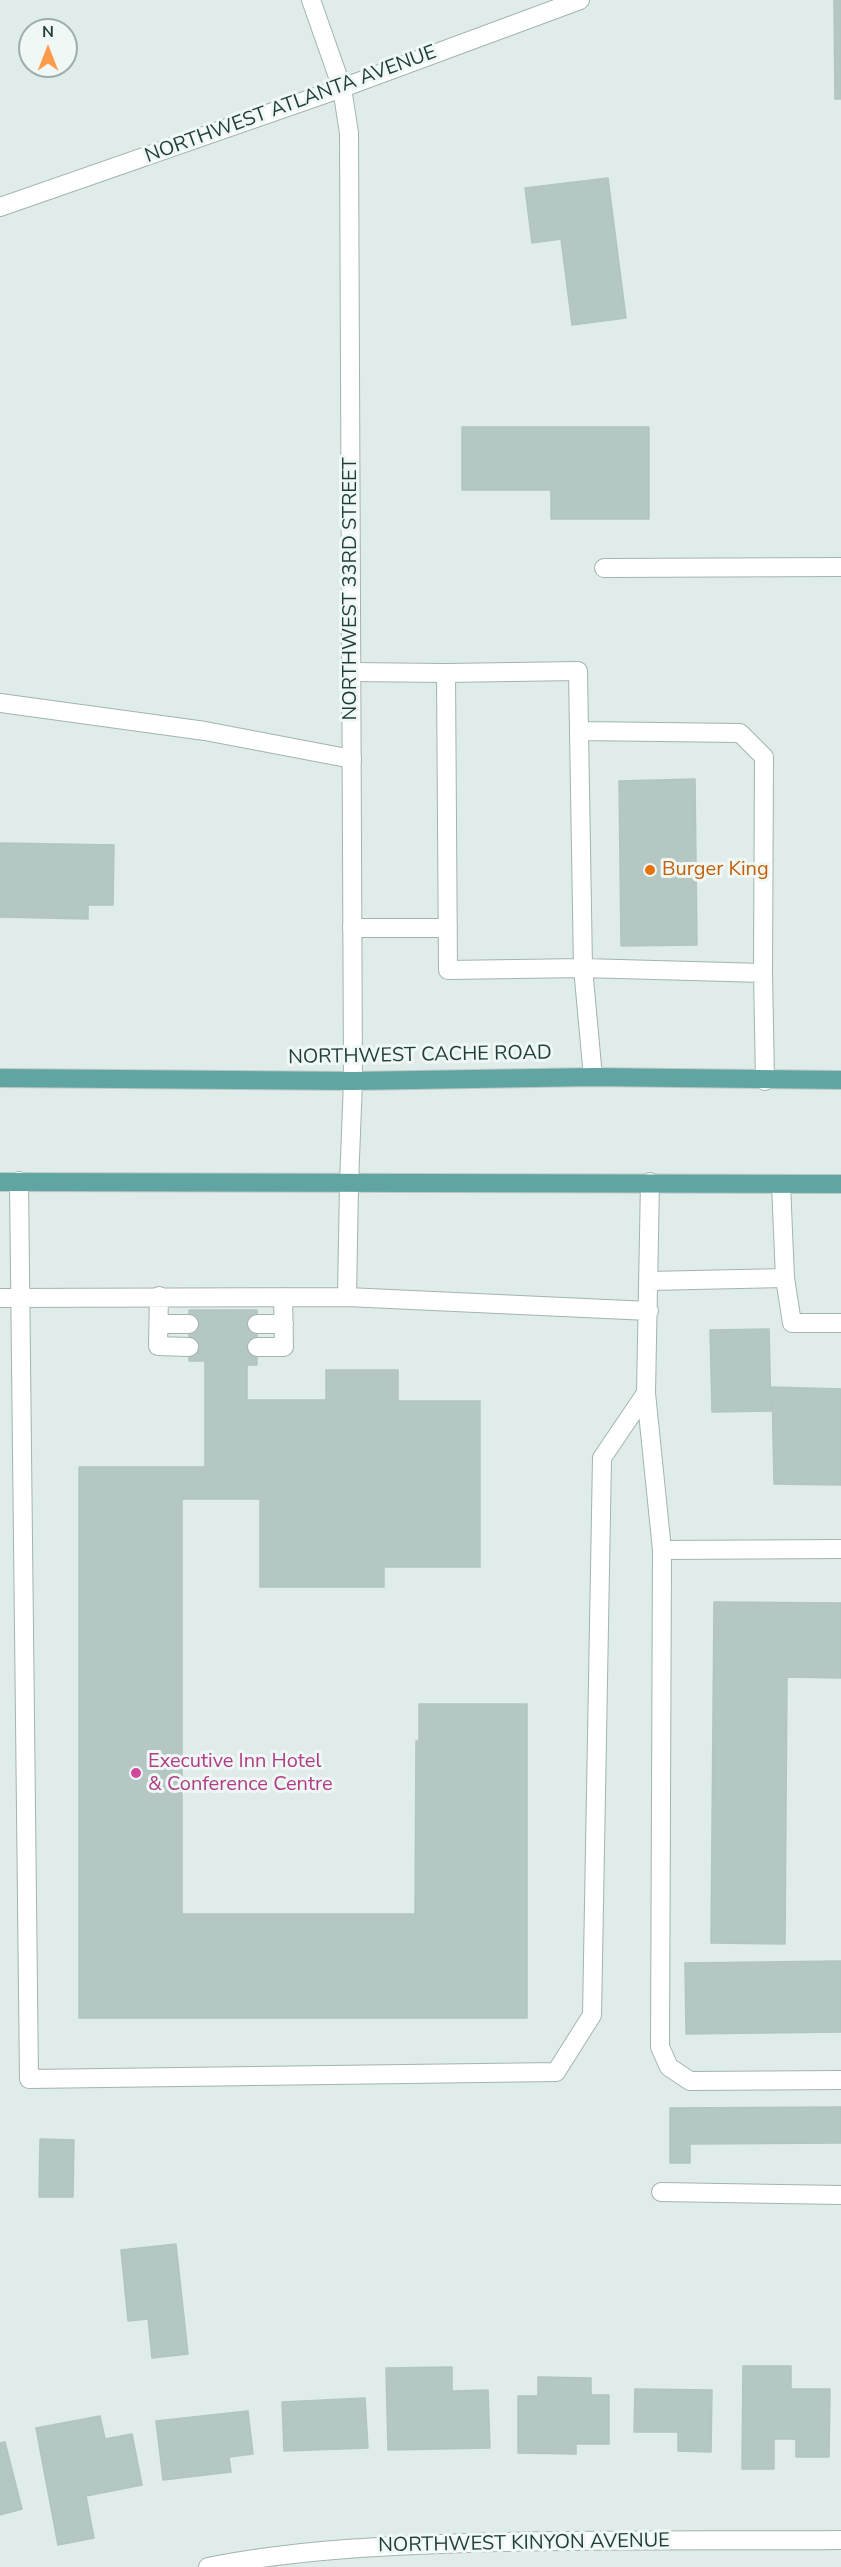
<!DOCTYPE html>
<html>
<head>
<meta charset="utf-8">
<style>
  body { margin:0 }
  #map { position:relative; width:841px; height:2567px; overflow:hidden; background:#dfece9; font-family:"Nunito Sans",sans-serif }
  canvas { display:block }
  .north { position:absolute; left:18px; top:18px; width:60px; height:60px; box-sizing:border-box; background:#f0f8f6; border:2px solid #9cadab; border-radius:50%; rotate:0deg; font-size:16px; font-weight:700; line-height:24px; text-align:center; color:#1f3d3b }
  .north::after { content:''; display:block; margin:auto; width:21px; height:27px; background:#fe9b4b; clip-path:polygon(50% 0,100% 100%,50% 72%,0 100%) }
</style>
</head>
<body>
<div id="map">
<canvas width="841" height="2567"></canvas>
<div class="north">N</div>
</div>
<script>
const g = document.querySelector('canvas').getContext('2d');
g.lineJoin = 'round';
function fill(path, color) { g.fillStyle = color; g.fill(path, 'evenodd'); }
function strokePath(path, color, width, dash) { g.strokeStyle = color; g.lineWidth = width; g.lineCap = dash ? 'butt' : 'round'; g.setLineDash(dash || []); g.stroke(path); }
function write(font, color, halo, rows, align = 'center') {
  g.font = font + ' "Nunito Sans",sans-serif'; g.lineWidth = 6; g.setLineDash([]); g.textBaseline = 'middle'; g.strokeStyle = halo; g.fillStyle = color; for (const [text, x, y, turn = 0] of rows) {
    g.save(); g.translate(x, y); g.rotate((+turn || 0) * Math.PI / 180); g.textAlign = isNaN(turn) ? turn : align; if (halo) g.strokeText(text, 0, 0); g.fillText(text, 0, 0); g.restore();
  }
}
const building = new Path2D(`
  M834,0h7v99h-6z
  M608,178l18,140 -54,7 -11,-86 -29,4 -7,-55z
  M462,427h187v92h-98v-29h-89z
  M695,779l2,166 -76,1 -2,-165z
  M0,843l114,2 -1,60h-25v14l-88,-2z
  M189,1310h68v55h-10v35h79v-30h72v31h82v166h-96v20h-124v-88h-78v415h233l1,-173h3v-37h108v314h-448v-551h126v-106h-16z
  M769,1329l2,82 -59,1 -2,-82z
  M772,1387l69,2v96l-67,-1z
  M714,1602l127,1v75l-54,-1 -2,267 -74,-1z
  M841,1961v71l-155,2 -1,-71z
  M841,2107v36l-151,1v19h-20v-55z
  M40,2139l34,1 -1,57h-34z
  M176,2244l12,110 -36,4 -4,-39 -20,2 -7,-71z
  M743,2366h48v23h39l-1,68h-33v-18h-22v30h-32z
  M452,2367v24l36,-1 2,58 -102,2 -2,-82z
  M538,2377l53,1v17h18v49h-33v10l-58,-1v-57h20z
  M635,2389l77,1 -1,62 -33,-1v-19h-44z
  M365,2398l3,50 -84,3 -2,-49z
  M248,2411l5,43 -24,3 2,15 -68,8 -7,-59z
  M100,2416l5,23 27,-5 10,51 -56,11 8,42 -36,7 -22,-117z
  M5,2442l17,67 -22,6v-72z`);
fill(building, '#b4c7c2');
strokePath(building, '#b1c6c1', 1.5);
const service = new Path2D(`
  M604,568l237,-1
  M351,672l95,1
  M0,703l205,28 147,28
  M580,731l160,2 24,24 -1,216
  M352,928h96
  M593,1077l-10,-109 -135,2 -2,-297 132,-2 5,297 180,5 2,108
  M19,1181l10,898 527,-7 36,-57 10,-557 44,-65
  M650,1182l-4,211 16,157 -2,497 9,20 21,14 151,-1
  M781,1184l4,94
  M649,1281l136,-3 7,45h49
  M159,1296l-1,50 31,1
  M347,1297l2,-113
  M0,1298l347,-1 302,14
  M159,1324h30
  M257,1324h27
  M257,1347h27l-1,-50
  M662,1550l179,-1
  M661,2192l180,3`);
const minor = new Path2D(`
  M311,0l31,88 7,45 4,948 -4,103
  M0,207l342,-119 238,-88
  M208,2567c85,-17 173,-21 259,-24 125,-4 249,-2 374,-3`);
const primary = new Path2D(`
  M0,1078l353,3 240,-4 248,3
  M0,1182l841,2`);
strokePath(service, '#a2b4b1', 20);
strokePath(minor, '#a2b4b1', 20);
strokePath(primary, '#c0c9c8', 20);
strokePath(service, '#fff', 18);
strokePath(minor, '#fff', 18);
strokePath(primary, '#60a5a1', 18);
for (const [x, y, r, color] of [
  [650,870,6,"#e8710a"],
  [136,1773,6,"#d1479c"]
]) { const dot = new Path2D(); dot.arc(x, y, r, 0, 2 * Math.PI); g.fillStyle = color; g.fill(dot); strokePath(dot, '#f0f8f6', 2); }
write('20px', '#1f3d3b', '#f0f8f6', [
  ["NORTHWEST ATLANTA AVENUE",291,105,-20],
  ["NORTHWEST 33RD STREET",351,589,-90],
  ["NORTHWEST CACHE ROAD",420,1056,-1],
  ["NORTHWEST KINYON AVENUE",524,2544,-1]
]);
write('20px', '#c56008', '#f0f8f6', [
  ["Burger King",662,870]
], 'left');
write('20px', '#b23c85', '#f0f8f6', [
  ["Executive Inn Hotel",148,1762],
  ["& Conference Centre",148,1785]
], 'left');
</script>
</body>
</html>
